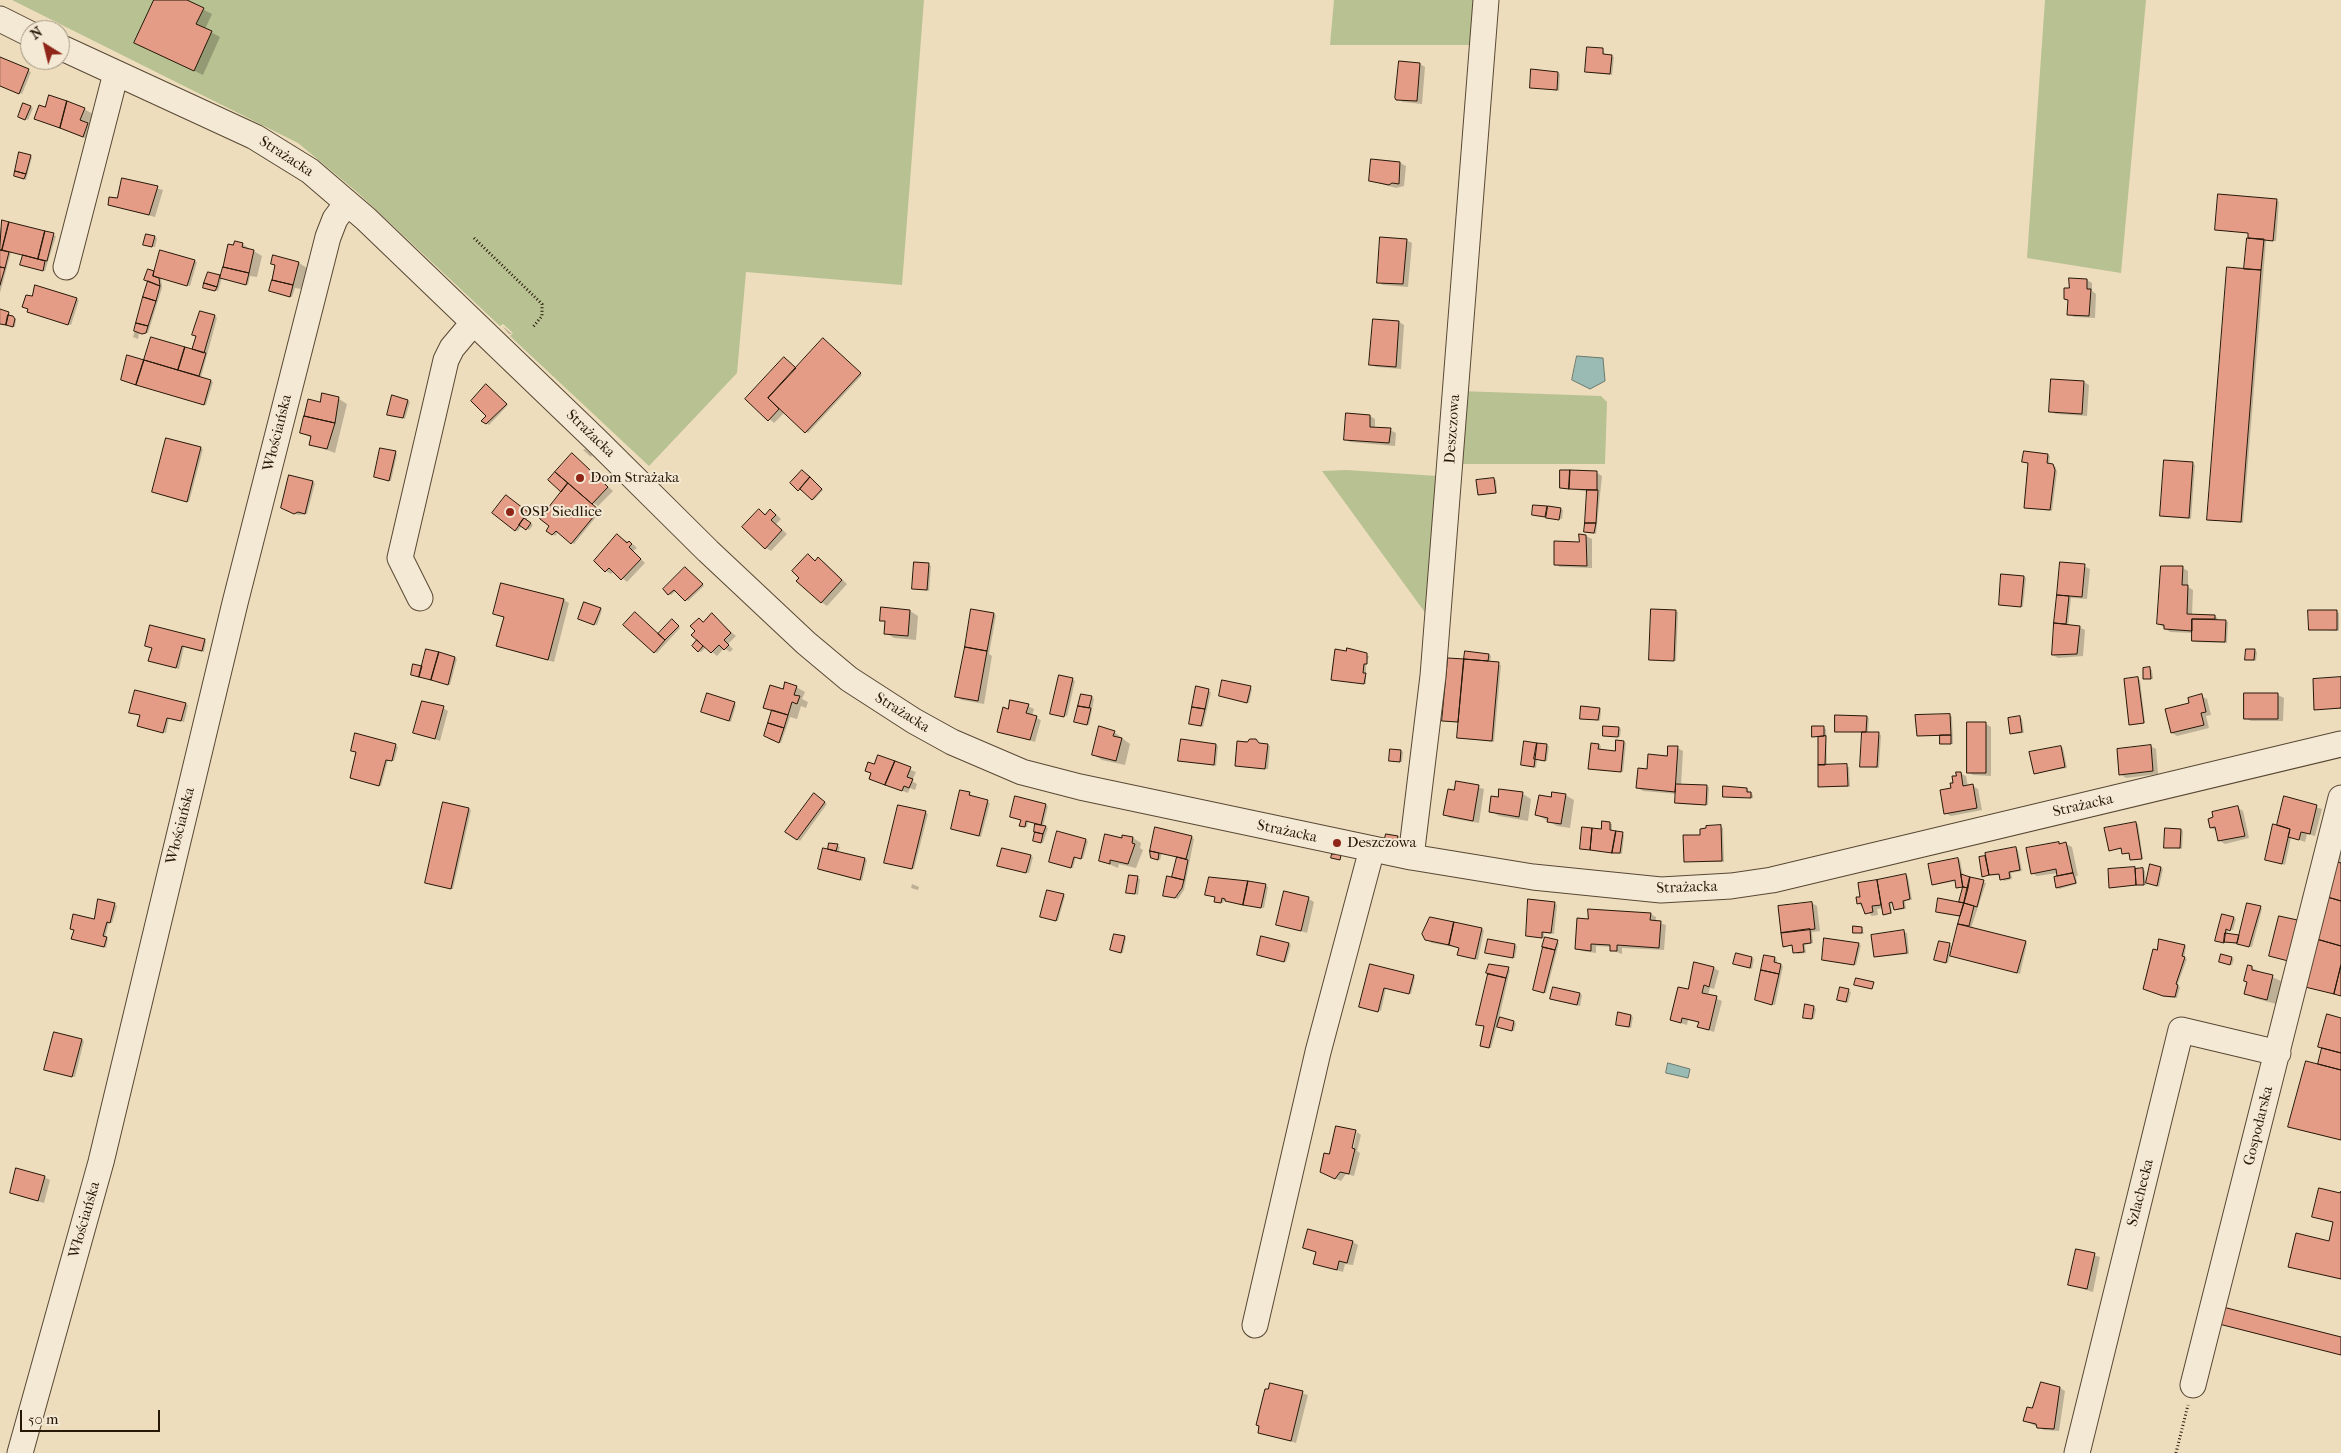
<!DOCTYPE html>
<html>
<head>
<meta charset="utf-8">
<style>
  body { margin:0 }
  #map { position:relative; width:2341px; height:1453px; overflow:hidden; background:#edddbd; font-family:"IM FELL French Canon",serif }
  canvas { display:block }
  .north { position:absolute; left:20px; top:20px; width:50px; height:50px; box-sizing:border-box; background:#f3e9d4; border:1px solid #a19582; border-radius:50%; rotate:324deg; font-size:14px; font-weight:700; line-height:20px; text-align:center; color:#261707 }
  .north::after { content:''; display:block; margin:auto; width:18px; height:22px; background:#8f2418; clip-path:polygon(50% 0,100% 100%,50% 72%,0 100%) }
  .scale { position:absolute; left:20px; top:1410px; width:140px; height:22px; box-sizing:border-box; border:2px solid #261707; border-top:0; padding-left:6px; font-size:15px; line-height:18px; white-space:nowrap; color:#261707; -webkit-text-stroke:4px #f3e9d4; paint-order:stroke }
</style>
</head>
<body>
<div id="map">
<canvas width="2341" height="1453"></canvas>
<div class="north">N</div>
<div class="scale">50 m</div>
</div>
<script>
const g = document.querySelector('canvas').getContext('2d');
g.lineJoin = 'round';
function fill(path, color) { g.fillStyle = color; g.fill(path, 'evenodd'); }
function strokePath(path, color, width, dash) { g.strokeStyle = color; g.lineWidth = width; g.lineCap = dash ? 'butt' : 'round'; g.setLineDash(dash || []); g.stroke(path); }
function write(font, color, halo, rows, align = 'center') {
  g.font = font + ' "IM FELL French Canon",serif'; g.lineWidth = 4; g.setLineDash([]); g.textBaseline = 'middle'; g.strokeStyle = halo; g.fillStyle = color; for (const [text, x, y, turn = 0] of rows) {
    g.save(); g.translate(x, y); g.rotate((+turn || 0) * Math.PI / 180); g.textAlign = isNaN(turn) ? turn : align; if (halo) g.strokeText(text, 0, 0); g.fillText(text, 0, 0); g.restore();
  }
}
fill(new Path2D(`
  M12,0h912l-22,285 -156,-13 -9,101 -88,93 -139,-130 3,-3 -10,-9 -3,2 -143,-134 -59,-49z
  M1334,0h155l-3,45h-156z
  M2045,0h101l-25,273 -94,-15z
  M1460,391l141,5 6,6 -2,62h-152z
  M1347,470l106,7 -16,152 -115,-158z`), '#b8c191');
const water = new Path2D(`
  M1577,356l26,2 2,23 -15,8 -18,-9z
  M1668,1063l22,6 -2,9 -22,-5z`);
fill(water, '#99bbb3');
strokePath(water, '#6b796e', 1);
fill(new Path2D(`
  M155,0h29l28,14 -7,15 15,8 -17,38 -68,-32z
  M1603,49l2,6 9,2 -2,18 -26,-3z
  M0,59l31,13 -9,22 -22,-9z
  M1420,64l5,3 -3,37 -19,-2 -6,-3z
  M1558,73l2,1 -1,17 -28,-4z
  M31,107l2,1 -5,12 -9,-4z
  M45,109h39l9,5 -4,11 7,4 -4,12 -56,-22z
  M30,156l2,1 -6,23 -11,-4z
  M1373,161l27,2 6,3 -2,20 -8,2 -25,-7z
  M123,179l40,11 -8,27 -46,-12 9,-5z
  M2276,200l3,2 -3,39h-10l-23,282 -33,-3 -2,-1 42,-286 -34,-4z
  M2,222l54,14 -11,35 -21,-5v-11l-13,-3 -11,41v-61z
  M154,237l3,1 -2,9 -8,-1z
  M1406,240l6,3 -4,44 -25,-2 -5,-3z
  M242,244l20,12 -5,21 -7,-1 -2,9 -26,-7 -4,13 -12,-2 2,-15 13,3z
  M161,251l36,11 -7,24 -29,-8 1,10 -14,45h-9l-1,6 -5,-2 16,-56v-11l6,2z
  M299,263l8,5 -6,21 -6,-1 -3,9 -20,-5z
  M2087,280l5,3v8l4,3 -1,24 -21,-1 -6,-3 1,-13 -4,-2 5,-9z
  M76,299l3,1 -8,25 -40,-12z
  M0,311l9,2 1,3 6,3 -1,8 -15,-4z
  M215,316l2,2 -16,59 12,5 -7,23 -82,-25 21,-19 7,-22 41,11z
  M1399,322l5,3 -3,44 -25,-2 -6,-3z
  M503,327l2,1 7,6h-3z
  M826,341l36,34 -54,58 -23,-21 -11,11 -27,-24 37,-40 13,10z
  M2084,382l5,3 -2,31 -31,-2 -6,-3z
  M488,387l20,18 -19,20 -3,-2z
  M323,395l16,4 8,5 -12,49 -24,-9 1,-6 -11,-5 20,-30z
  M408,401l2,1 -5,17 -14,-4z
  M1370,416l5,3v9l15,2 6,3 -1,13 -45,-4 -5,-3z
  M167,439l36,10 -14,53 -36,-10z
  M585,449l7,6 -1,2 -8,-7z
  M395,453l2,1 -6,27 -13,-3z
  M572,455l41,36 -15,15 -8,-5 10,11 -26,32 -16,-12 -3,4 -7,-6 15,-38z
  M2048,455l2,1 -1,9 6,1 2,6 -5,39 -24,-3z
  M2193,464l2,1 -4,54 -30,-3z
  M805,472l18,18 -9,10 -22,-17z
  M1597,473l5,3 -6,58 -9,-1 -2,-1 3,-40 -27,-5z
  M1493,479l3,1 1,13 -18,1z
  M313,482l2,1 -8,31 -9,1 -15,-8z
  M509,498l21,16 -4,6 7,5 -4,5 -7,-5 -4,6 -3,-1z
  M1546,507l17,3 -1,9 -29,-4z
  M759,510l8,5 4,-4 5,3 5,5 -5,5 11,10 -16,17 -5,-3z
  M618,536l16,9 3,3 -4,3 12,12 -18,19 -13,-11 -3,3 -5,-3z
  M1586,536l6,3v29l-32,-1 -5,-3z
  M808,555l8,6 2,-2 6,3 23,22 -20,22 -6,-4z
  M929,565l2,1 -2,25 -16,-3z
  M2084,566l6,3 -3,30 -16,-1 -3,28 11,1 6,3 -2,26 -25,2 -5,-3 7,-30 -4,-2 5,-27 -3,-2z
  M686,568l18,18 -16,15 -11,-11 -6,5 -2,-1z
  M2183,568l5,3v16l5,3 -1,25 23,1 5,5 8,1 -1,21 -32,-1 -2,-1v-8l-23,-1 -11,-8z
  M2024,577l2,1 -3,29 -23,-3z
  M564,600l5,3 -15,59 -56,-16 7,-28 -10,-5z
  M600,609l2,1 -5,15 -15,-5z
  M1652,610l26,2 -2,49 -26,-2z
  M910,611l8,5 -2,24 -22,-2 -8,-5 1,-10 -6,-3z
  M2336,612l3,1v18l-29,-2z
  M993,614l3,1 -7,39 3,2 -8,48 -22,-4 -5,-3z
  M712,615l24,21 -8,8 5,5 -3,3 -6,-4 -7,8 -11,-9 -5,5 -2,-1 -2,-20 2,-12 6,4z
  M674,622l6,6 -23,25 -3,-1z
  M204,640l2,1 -2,11 -20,-5 -5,22 -29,-8 3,-13z
  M2254,650l3,2 -1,9 -10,-2z
  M1347,652l22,4 -3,9v19l-34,-4z
  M1466,653l23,2 2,1 -1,7 11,2 -7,77 -34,-4 -2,-1 1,-14 -16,-3 6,-61 16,1z
  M455,658l2,1 -7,26 -27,-7z
  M2150,669l2,1 1,9h-6l-3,-1z
  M2341,678v31h-26z
  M1072,679l3,2 -8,35 -15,-3z
  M2138,679l2,1 5,43 -12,2 -3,-1z
  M796,687l9,5 -3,7 6,3 -2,6 -5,-2 -4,13 -7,-2 -9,26 -10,-3 -2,-1 4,-27 -8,-5 19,-17z
  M1197,688l14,4 -8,35 -13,-3z
  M1250,688l2,1 -3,14 -29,-7z
  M2245,695h33l6,3 -1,23h-32l-6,-3z
  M2201,696l6,3 4,16 -5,1 3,12 -32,8 -5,-3 19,-30z
  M1092,697l2,2 -5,26 -11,-2z
  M185,704l3,1 -4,17 -15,-4 -3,15 -25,-6z
  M734,704l2,1 -5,17 -26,-10z
  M1028,706l6,3 -2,7 9,4 -6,22 -37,-11 11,-21z
  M443,708l5,3 -8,30 -26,-9z
  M1599,709l2,1 -1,11 -19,-3z
  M1950,715l2,2 1,27h-12v-8l-23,-1z
  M1867,717l2,1 -1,15 13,2 -2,33 -18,-2 2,-34 -27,-1z
  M2019,717l3,2 2,14 -10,1 -2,-1z
  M1969,724h17l5,3v49l-18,-1 -5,-3z
  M1619,728l2,1 -1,8 -16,-2z
  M1824,728l2,1 1,37 22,1 1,20 -30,-1 -1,-49 -6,-1z
  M1114,732l16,12 -5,21 -23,-5 -8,-5z
  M1256,740l4,5 10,1 -2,23 -32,-4 2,-23z
  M1525,742l24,4 -2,15 -10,-1 -1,8 -14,-3z
  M1623,742l3,1 -3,29 -33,-4 8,-23 3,1 -1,5 17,1z
  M395,745l3,2 -4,14 -6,-1 -7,26 -27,-7z
  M1216,745l2,1 -2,20 -36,-6z
  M2150,746l6,3 2,25 -32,4 -6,-4z
  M2061,747l2,1 4,20 -32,5z
  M1677,748l6,3 -2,34 28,2 -1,18 -29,-1 -3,-1 1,-9 -34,-3 -5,-3 10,-18 20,-12z
  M1401,751l2,1 -1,10 -12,-2z
  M878,757l38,15 -4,9 5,3 -2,6 -5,-2 -2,5 -32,-12 -1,-15z
  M1960,773l6,3 2,11 5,-1 5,3 4,21 -31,6 -6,-3 7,-23z
  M1457,782l27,7 -5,34 -29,-5 -5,-3 10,-23z
  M1747,789l6,6v3l-29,-2z
  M1500,790l23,4 8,5 -3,22 -29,-5 -9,-5 9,-12z
  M970,793l1,4 19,6 -9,34 -27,-7z
  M1565,795l9,5 -4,28 -13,-2 -20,-11 15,-16z
  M816,796l11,8 -27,37 -3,-2z
  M2285,798l37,11 -7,27 -8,-2 -2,8 -14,-5 -6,28 -17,-5z
  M444,803l27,7 -18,79 -25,-5z
  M1045,805l3,1 -5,20 5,2 -5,15 -9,-3 3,-16 -9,-3 -1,6 -6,-2z
  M2238,808l5,3 6,27 -24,6 -5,-3 -3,-10 -6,-3z
  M925,812l3,2 -14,55 -28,-6z
  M1603,822l9,2v8l12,3 -2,19 -38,-5 18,-19z
  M2135,823l3,1 5,35 -9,1 -3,-7 -5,1 -4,-5 -12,1z
  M1720,827l3,1 1,34 -39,-1 16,-25z
  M2181,830l2,1 -1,18 -16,-2z
  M1192,837l2,2 -10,51 -6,9 -11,-3 11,-39 -16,-4 -2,7 -6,-1 -3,-8z
  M1133,838l8,5 -1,5 3,2 -7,18 -17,-4 -1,4 -17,-7 22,-22z
  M1085,840l3,1 -5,18 -7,-2 -3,11 -21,-5z
  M830,844l10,3 -2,6 29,7 -5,21 -43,-12z
  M2066,844l6,3 6,29h-2l1,8 -18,5 -2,-2 4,-11 -3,-3 -21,3 -5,-3z
  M2016,849l2,1 4,21 -11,2 1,6 -8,2 -3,-6 -18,1 -3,-18z
  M2336,851l5,1v144l-36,-10z
  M1030,856l3,1 -4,16 -28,-6z
  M1958,859l2,1 3,16 23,7 -15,45 56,15 -7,31 -70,-19 -2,8 -12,-3 13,-16 3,2 -2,5 3,1 9,-35 -22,-4 20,-10 4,-16h-7l-1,-6 -23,4z
  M2161,868l2,1 -4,18 -12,-4z
  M2143,869l2,2 1,14 -36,2z
  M1906,875l2,2 4,23 -7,1 1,8 -9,1 -3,-7 -3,1 1,10h-8l-1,-6 -6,1 1,6 -6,1 -14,-13 18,-22z
  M1130,876l10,3 -2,16 -11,-3z
  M912,884l7,3 -1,3 -7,-2z
  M1265,885l3,2 -4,21 -40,-8 -1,3h-5l-3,-2 1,-4 -10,-2z
  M1063,895l2,1 -7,25 -15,-4z
  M1309,899l5,3 -7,31 -29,-9z
  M1554,903l3,2 -3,29 -10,-1v5l15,5 -13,50 -9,-2 9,-52 -19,-3z
  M1812,903l5,3 3,25 -8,1 1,11 -8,2 1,8 -9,1 -3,-8h-10z
  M114,904l3,2 -5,17 -3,-1 -4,16 3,1 -2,9 -33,-9z
  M2260,907l2,2 -10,38 -35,-7 16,-22 3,1 -3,11 -5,-1 -1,6 13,1z
  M1651,914l5,3v5l10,3 -2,25 -42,-2v6l-11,-4v-3l-15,-1v7l-14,-2 -6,-3z
  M1431,918l53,12 -6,30 -20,-5 2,-7 -28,-5 -6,-4z
  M1862,928l2,6 -9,-2z
  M1904,932l3,1 2,21 -34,3 -3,-21z
  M1124,937l2,1 -3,15 -11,-3z
  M1489,940l28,6 -2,12 -26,-5z
  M1289,944l2,1 -5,17 -26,-6z
  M1858,944l3,1 -5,20 -33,-5z
  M2184,946l2,1 -2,11 3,1 -10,27 3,1 -3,11 -11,-1 -19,-7z
  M1737,955l17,4 -2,10 -15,-4z
  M1765,956l10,2 2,2 -1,4 7,2 -8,39 -19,-5z
  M2231,958l3,1 -2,6 -9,-2z
  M1371,965l44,12 -4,17 -25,-6 -5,23 -20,-5z
  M1490,965l20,5 -11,48 17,5 -2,8 -17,-5 -6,22 -8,-2 2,-20 -7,-2z
  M1714,968l5,3 -5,18 -4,-1 -2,7 14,6 -8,31 -15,-5 1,-4 -12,-3 -1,5 -16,-5 17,-29z
  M2252,968l29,13 -5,23 -22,-6 -8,-5z
  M1841,988l10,4 -3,11 -7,-2z
  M1580,994l2,1 -2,11 -26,-6z
  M1814,1007l2,2 -2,10 -8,-1z
  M1631,1016l2,1 -2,11 -13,-4z
  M82,1040l2,1 -9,36 -27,-6z
  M1357,1132l4,3 -4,16 3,2 -6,23 -8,-2 -5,7 -14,-6 22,-21h3z
  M44,1177l6,3 -6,23 -33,-10z
  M1353,1242l5,3 -5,20 -8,-1 -2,8 -28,-8 3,-11 -14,-5z
  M2077,1250l23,7 -7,35 -23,-7z
  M1271,1384l37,11 -12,48 -37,-11z
  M2060,1388l5,3 -6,40 -15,-1 -19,-9z`), '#0003');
const building = new Path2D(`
  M154,0h33l17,8 -8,16 16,7 -18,40 -60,-28z
  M1587,47l16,1v6l9,1 -2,19 -25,-2z
  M0,57l29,12 -10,25 -19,-8z
  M1399,61l21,2 -3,38 -21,-1 -1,-2z
  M1531,69l27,3 -1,18 -27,-2z
  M49,95l18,6 -7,27 -26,-9 5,-14 6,2z
  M67,101l18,7 -5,12 8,3 -5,14 -23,-9z
  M23,103l8,3 -6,14 -7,-3z
  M19,152l12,3 -5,19 -11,-3z
  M1371,159l29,3 -1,22 -7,-1 -3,2 -20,-4z
  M15,171l11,3 -2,5 -10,-3z
  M122,178l36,8 -9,29 -41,-10 1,-8 8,1z
  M2218,194l59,5 -4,42 -25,-3v-5l-33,-3z
  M2,220l7,2 -7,28h-2z
  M9,222l36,9 -7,28 -36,-9z
  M45,231l9,2 -7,28 -9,-2z
  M146,234l9,2 -3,11 -9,-2z
  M1380,237l27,2 -4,45 -26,-1z
  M2247,238l17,1 -3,31 -17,-1z
  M235,241l8,2 -1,4 12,3 -5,23 -26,-6 5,-23 5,1z
  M0,250l9,2 -4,16 -5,-1z
  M160,250l35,10 -8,26 -34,-10z
  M23,255l22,6 -2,10 -23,-6z
  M273,255l26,7 -6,23 -21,-5 3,-15 -4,-1z
  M0,267l5,1 -5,17z
  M223,267l26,6 -3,12 -26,-7z
  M2227,267l34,3 -20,252 -34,-2z
  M148,269l6,2 -1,5 6,2 1,8 -16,-6z
  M208,272l12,3 -3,12 -13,-4z
  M2069,278l18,1v10h4l-2,27 -22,-1 1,-15 -4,-1v-11h5z
  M272,280l21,5 -3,12 -21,-6z
  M148,281l12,5 -4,15 -13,-4z
  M204,283l13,4 -2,4 -12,-3z
  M35,285l42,13 -9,27 -41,-13 1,-3 -6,-2 4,-12 6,1z
  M143,297l13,4 -8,25 -12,-3z
  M0,309l9,3 -3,13 -6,-1z
  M200,311l15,4 -11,38 -12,-4 4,-13 -4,-1z
  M8,315l5,1 2,3 -2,8 -7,-2z
  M1373,319l26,2 -3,46 -27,-2z
  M136,323l12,3 -2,7 -4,1 -8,-3z
  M151,337l34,10 -7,23 -34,-10z
  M823,338l38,35 -56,60 -37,-35z
  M185,347l21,6 -7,23 -21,-6z
  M127,355l17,5 -8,25 -15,-5z
  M784,357l12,11 -28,30 11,11 -11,12 -23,-22z
  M144,360l67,20 -7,25 -68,-20z
  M2051,379l33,2 -2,33 -33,-2z
  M486,384l21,20 -21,20 -5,-3 5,-5 -15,-15z
  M322,393l17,4 -4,26 -31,-7 4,-17 12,3z
  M392,395l16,5 -5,18 -16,-3z
  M1346,413l24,2v12l21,1 -2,15 -45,-3z
  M304,416l31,7 -8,26 -18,-4 2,-9 -11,-3z
  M166,438l35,9 -14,55 -35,-10z
  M380,448l16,3 -7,30 -15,-4z
  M2024,451l24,3 -1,9 6,1 2,6 -5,40 -26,-2 4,-45 -6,-1z
  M572,453l36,34 -16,17 -37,-32z
  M2164,460l29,2 -4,56 -29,-2z
  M802,470l8,7 -12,14 -8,-8z
  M1560,470h10l-1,19 -9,-1z
  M1570,470l27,1v19l-28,-1z
  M555,472l13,11 -7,9 -13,-12z
  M289,475l24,6 -8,33 -7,-2 -4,2 -13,-6z
  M810,477l12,12 -10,11 -12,-11z
  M1494,478l2,15 -18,2 -2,-15z
  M568,483l31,27 -28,34 -15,-13 -4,4 -6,-4 3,-5 -9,-7z
  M1587,490h11l-2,33h-11z
  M506,495l22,17 -13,19 -23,-18z
  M1533,505l14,1 -2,11 -13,-2z
  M1548,506l13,2 -2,12 -13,-2z
  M759,509l6,6 5,-6 6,6 -5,5 11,10 -17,19 -23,-22z
  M524,518l7,5 -5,7 -7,-5z
  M1585,523h11l-2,10 -10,-1z
  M617,534l10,9 2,-2 3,3 -3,3 12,12 -20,21 -12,-12 -4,4 -11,-11z
  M1579,534l7,1 1,31 -33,-1v-24l25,1z
  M808,554l7,7 3,-4 24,23 -21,23 -25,-22 3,-3 -7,-7z
  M914,562l15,1 -2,27 -15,-1z
  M2060,562l25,2 -3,33 -25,-2z
  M2161,566h22l-1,19h6l-1,29 28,1v4h-23v12l-28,-2v-4l-7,-1z
  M685,567l18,17 -18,17 -11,-11 -6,5 -5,-6z
  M2001,574l23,2 -3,31 -22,-2z
  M501,583l63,16 -16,61 -52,-14 8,-29 -11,-3z
  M2057,595l12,1 -3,28 -12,-1z
  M584,602l17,6 -7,17 -16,-6z
  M881,607l29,3 -2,26 -24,-2 1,-13h-5z
  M971,609l23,4 -7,38 -22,-4z
  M1651,609l25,1 -2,51 -25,-1z
  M2308,610h29v20h-28z
  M635,612l30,28 -11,13 -31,-28z
  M712,613l19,20 -7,7 5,5 -5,5 -5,-5 -8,8 -20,-18 4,-4 -5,-5 9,-8 4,4z
  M672,619l7,7 -14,14 -7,-6z
  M2192,619l34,1 -1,22 -33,-1z
  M2054,623l26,3 -3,28 -25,1z
  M150,625l55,14 -3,12 -20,-5 -6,22 -28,-7 4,-13 -7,-2z
  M697,640l6,6 -5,6 -6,-6z
  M965,647l22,4 -9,50 -23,-4z
  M1347,648l20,5v11h-3l-1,9h3l-2,11 -33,-4 4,-31 11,2z
  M426,649l13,3 -8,28 -12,-3z
  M2246,649h9l-1,11h-9z
  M1465,651l24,3 -1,7 -24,-2z
  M439,652l16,5 -7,28 -17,-5z
  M1448,658l16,1 -6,63 -16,-1z
  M1464,659l35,3 -7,79 -35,-3z
  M413,664l9,2 -3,11 -8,-2z
  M2150,667l1,12h-8v-11z
  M1059,675l14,3 -9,39 -14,-3z
  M2138,677l6,46 -15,2 -5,-46z
  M2341,677v31l-27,2 -1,-31z
  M1222,680l29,6 -4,17 -28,-7z
  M785,682l12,4 -3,9 6,1 -3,8 -5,-2 -4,13 -25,-7 7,-23 13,4z
  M1196,686l13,3 -4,20 -13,-2z
  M135,690l51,13 -5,18 -14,-3 -4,15 -26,-7 3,-11 -11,-2z
  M707,693l28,9 -6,19 -28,-9z
  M2244,693h34v26h-34z
  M1081,694l11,2 -3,12 -11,-2z
  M2202,694l4,18 -5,1 3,12 -33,8 -6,-24 24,-6 -1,-5z
  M1010,700l19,4 -3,9 11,3 -7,24 -33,-8 6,-25 5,2z
  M422,701l22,5 -9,33 -22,-6z
  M1078,706l13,2 -4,17 -13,-3z
  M1581,706l19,2 -2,12 -18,-1z
  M1192,707l13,2 -4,17 -12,-2z
  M772,710l16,5 -4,13 -16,-5z
  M1950,714l1,21 -34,1 -2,-21z
  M1835,715l32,1 -1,16h-31z
  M2020,716l2,16 -12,2 -2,-16z
  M1967,722h19v51h-19z
  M768,723l16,5 -5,15 -15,-7z
  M1099,726l16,5 -2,5 9,2 -6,23 -24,-6z
  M1603,726l16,1 -1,10 -15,-1z
  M1812,726h12v10l-12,1z
  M1862,732h17l-2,35h-17z
  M355,733l41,11 -4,17 -6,-1 -7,26 -29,-8 6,-26 -5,-1z
  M1940,735h11v9h-11z
  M1826,736l-1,29h-7v-28z
  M1181,739l35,5 -2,21 -36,-4z
  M1250,739h6l3,4 9,1 -3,25 -30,-3 2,-25 10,1z
  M1616,740l8,1 -3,31 -33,-3 3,-26 8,1 -1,5 17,2z
  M1524,741l13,2 -3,24 -13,-2z
  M1537,743l10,1 -2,17 -11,-2z
  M2151,745l2,26 -34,4 -2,-26z
  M1668,746h10l-3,46 -39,-4 2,-20 9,1 1,-15 19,2z
  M2061,746l4,21 -31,7 -5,-22z
  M1390,749l11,1 -1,12 -11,-1z
  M878,755l17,6 -10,24 -16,-6 2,-6 -6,-2 3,-9 6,2z
  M895,761l16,6 -4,10 6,2 -4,9 -5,-2 -2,5 -17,-6z
  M1847,764l1,22 -30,1v-22z
  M1956,772h5l2,14 10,-2 4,24 -33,6 -4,-24 11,-2 -1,-5h3l-1,-7h4z
  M1456,781l23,4 -6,36 -30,-6 5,-26 6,1z
  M1676,784l31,1 -1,20 -31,-2z
  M1723,786l24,2v4h4v6l-28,-1z
  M1499,789l24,3 -4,25 -30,-5 2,-16 7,1z
  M960,790l10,2 -1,3 19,5 -9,36 -28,-7z
  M1552,792l14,2 -5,30 -14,-2 1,-4 -13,-3 4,-20 12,2z
  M814,793l11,9 -28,38 -12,-8z
  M1015,796l31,8 -5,21 -15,-4 -1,6 -6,-1 2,-6 -11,-3z
  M2284,796l33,9 -7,29 -9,-2 -2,8 -11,-3 2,-8 -13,-4z
  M443,802l26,6 -18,81 -26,-6z
  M898,805l28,6 -14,58 -28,-6z
  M2238,806l7,30 -27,5 -3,-14 -5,1 -2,-9 5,-2 -1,-5z
  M1602,821l8,1v8l6,1 -4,22 -22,-3 2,-22 9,1z
  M2136,822l6,37 -12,1 -1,-7 -7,1 -1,-6 -12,3 -5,-23z
  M1035,824l11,2 -3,8 -9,-2z
  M2273,824l17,5 -8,35 -17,-4z
  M1721,825l1,36 -38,1 -1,-27h17v-6l6,-1v-2z
  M1155,827l37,9 -6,23 -36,-8z
  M1582,827l10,1 -2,22 -10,-1z
  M2165,828l16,1 -1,19h-16z
  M1057,831l29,8 -5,20 -7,-2 -3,11 -22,-6z
  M1616,831l7,1 -3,21h-8z
  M1035,832l8,2 -2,9 -8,-2z
  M1105,834l17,4v-3l11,2 -1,6 3,1 -7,20 -18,-4v4l-11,-3z
  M1386,834l12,2 -1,5 -12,-3z
  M2059,842v2l7,-2 7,31 -16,3 -1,-7 -25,5 -5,-26z
  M829,843l9,1 -2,7 -8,-2z
  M2016,847l4,23 -11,2 1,6 -10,2 -1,-6 -10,1 -4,-22z
  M823,848l42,10 -5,22 -42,-11z
  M1002,848l29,7 -5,18 -29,-7z
  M1150,851l9,2 -1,7 -7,-2z
  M1332,854l9,1 -1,5 -9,-2z
  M1985,856l4,19 -7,2 -3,-20z
  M1177,857l11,3 -4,20 -12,-3z
  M1958,858l5,29 -7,1 -1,-8 -23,5 -4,-21z
  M2333,861l8,2v38l-17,-5z
  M2150,864l11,3 -4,19 -11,-3z
  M2135,867l1,18 -27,3 -1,-19z
  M2143,868l1,17h-8l-1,-16z
  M2073,873l3,10 -20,5 -2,-11z
  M1906,874l4,25 -7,2 1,7 -10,2 -2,-8 -3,1 2,10 -8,2 -6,-35z
  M1961,874l9,3 -2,11 -5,-1z
  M1129,875l9,1 -3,18 -9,-1z
  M1167,876l17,4 -2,8 -7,10 -12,-2z
  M1209,877l39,4 -5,24 -18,-4v-2l-3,-1 -1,5 -7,-1 1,-5 -10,-2z
  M1970,877l14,3 -7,27 -13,-4z
  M1877,880l4,25 -9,1 1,6 -8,2 -4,-11 -4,1 -1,-7h4l-2,-14z
  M1248,881l18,3 -5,24 -18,-3z
  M1963,887l5,1 -4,15 -5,-1z
  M1047,890l17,4 -8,27 -16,-4z
  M1284,891l25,6 -8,34 -25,-6z
  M2324,896l17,5v45l-28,-8z
  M1938,898l26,5 -4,13 -24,-4z
  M98,899l17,4 -5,20 -3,-1 -4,14 4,1 -3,10 -33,-8 3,-9 -4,-1 3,-15 21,5z
  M1528,899l27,3 -4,31 -9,-1v6l-16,-2z
  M1812,902l3,27 -34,4 -3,-27z
  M1964,903l10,3 -5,20 -11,-2z
  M2247,903l14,3 -12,41 -12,-3z
  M1588,909l63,4 -1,7 11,1 -2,27 -42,-3v6h-7v-6l-19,-1v7l-16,-2 2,-31 11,1z
  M2222,914l12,3 -4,14 -4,-2 -2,14 -9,-2z
  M2279,916l23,5 -10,41 -23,-6z
  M1430,917l24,5 -5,23 -24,-5 -3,-6z
  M1454,922l28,6 -7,31 -18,-4 2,-7 -10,-3z
  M1958,924l68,17 -9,32 -67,-17z
  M1853,926l9,1v6h-9z
  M1810,929l1,14 -8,1 1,8 -11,1 -1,-8 -9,2 -2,-14z
  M1904,930l3,23 -33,4 -3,-22z
  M2225,933l14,2 -2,8 -13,-1z
  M1114,934l11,2 -4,17 -11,-3z
  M1261,936l28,7 -5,19 -27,-7z
  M1545,937l13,3 -3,10 -13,-3z
  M1824,938l35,5 -5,22 -32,-5z
  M2313,938l28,8v18l-7,30 -33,-8z
  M1488,939l27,5 -2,14 -28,-5z
  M2159,939l26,6 -3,11 3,1 -9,27 2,1 -3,12 -12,-1 -20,-7 10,-40 4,1z
  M1939,941l11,2 -4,20 -12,-3z
  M1543,947l12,3 -11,43 -11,-3z
  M1736,953l16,4 -2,11 -17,-4z
  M2221,954l11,3 -2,8 -11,-3z
  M1764,955l11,2 -1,5 7,2 -2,10 -18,-4z
  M1694,962l20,5 -5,20 -5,-2 -2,8 15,3 -8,34 -12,-3 2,-5 -17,-4 -1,5 -11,-3 8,-33 10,2z
  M1370,964l44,11 -5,19 -25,-6 -6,24 -19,-5z
  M1489,964l20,3 -3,11 -20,-5z
  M2248,965l4,1v4l21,5 -6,25 -23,-6 3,-12 -3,-1z
  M2341,966v30l-7,-2z
  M1761,970l18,4 -7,31 -17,-5z
  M1488,974l18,4 -17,70 -9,-2 4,-20 -8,-1z
  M1856,978l18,4 -2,7 -18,-4z
  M1553,987l27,6 -3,12 -27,-6z
  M1840,987l9,2 -3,13 -9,-2z
  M1805,1004l9,2 -2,13 -9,-1z
  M1618,1012l13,3 -2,12 -13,-2z
  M2327,1014l14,4v35l-23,-6z
  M1500,1017l14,4 -2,10 -15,-4z
  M54,1032l28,7 -10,38 -28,-7z
  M2322,1048l19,5v17l-23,-6z
  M2306,1061l35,9v70l-53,-13z
  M1336,1126l20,4 -4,18 3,1 -6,25 -9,-2 -5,7 -15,-7 4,-19 5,1z
  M16,1168l29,8 -7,25 -28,-8z
  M2319,1188l21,5 1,-2v88l-53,-12 8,-34 33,8 4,-19 -21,-5z
  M1308,1229l45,12 -6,22 -8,-2 -2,9 -24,-6 3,-12 -13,-4z
  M2076,1249l19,4 -8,36 -19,-4z
  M2219,1306l122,31v18l-126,-32z
  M2041,1382l19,5 -6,42 -17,-1 -1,-4 -13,-3 4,-14 5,1z
  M1270,1383l33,8 -12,50 -33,-8 1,-7 -3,-1 9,-36h3z`);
fill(building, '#e49c86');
strokePath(building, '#261707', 1);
const minor = new Path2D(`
  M0,19l30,15
  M60,47l195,90 55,34 56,48 230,221 112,111 98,92 43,36 65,42 38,21 70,30 58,15 331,70 122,20 128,13 70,-4 41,-6 569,-136
  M66,267l50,-194
  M420,598l-20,-40 46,-198 6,-12 21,-25
  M1411,857l22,-181 53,-676
  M1255,1325l63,-273 54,-203
  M2193,1385l148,-587
  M20,1453l81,-291 134,-559 93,-366 7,-18 12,-16
  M2077,1453l104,-423 97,23`);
strokePath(minor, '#584834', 27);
strokePath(new Path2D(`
  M474,238l68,66v12l-9,11
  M2176,1453l12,-48`), '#261707', 3, [1, 2.5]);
strokePath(minor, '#f3e9d4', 25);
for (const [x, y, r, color] of [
  [580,478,5,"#8f2418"],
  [510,512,5,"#8f2418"],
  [1337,843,5,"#8f2418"]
]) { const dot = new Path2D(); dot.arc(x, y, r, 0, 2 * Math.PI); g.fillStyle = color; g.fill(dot); strokePath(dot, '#f3e9d4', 2); }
write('15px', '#261707', '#f3e9d4', [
  ["Strażacka",286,157,33],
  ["Deszczowa",1453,429,-86],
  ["Włościańska",278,433,-76],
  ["Strażacka",590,434,44],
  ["Strażacka",902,713,32],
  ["Strażacka",2083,806,-13],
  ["Włościańska",181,826,-76],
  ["Strażacka",1287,832,12],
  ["Strażacka",1687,888,-2],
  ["Gospodarska",2259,1126,-76],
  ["Szlachecka",2141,1193,-76],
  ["Włościańska",85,1220,-74]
]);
write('15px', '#261707', '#f3e9d4', [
  ["Dom Strażaka",590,478],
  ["OSP Siedlice",520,512],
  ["Deszczowa",1347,843]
], 'left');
</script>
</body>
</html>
